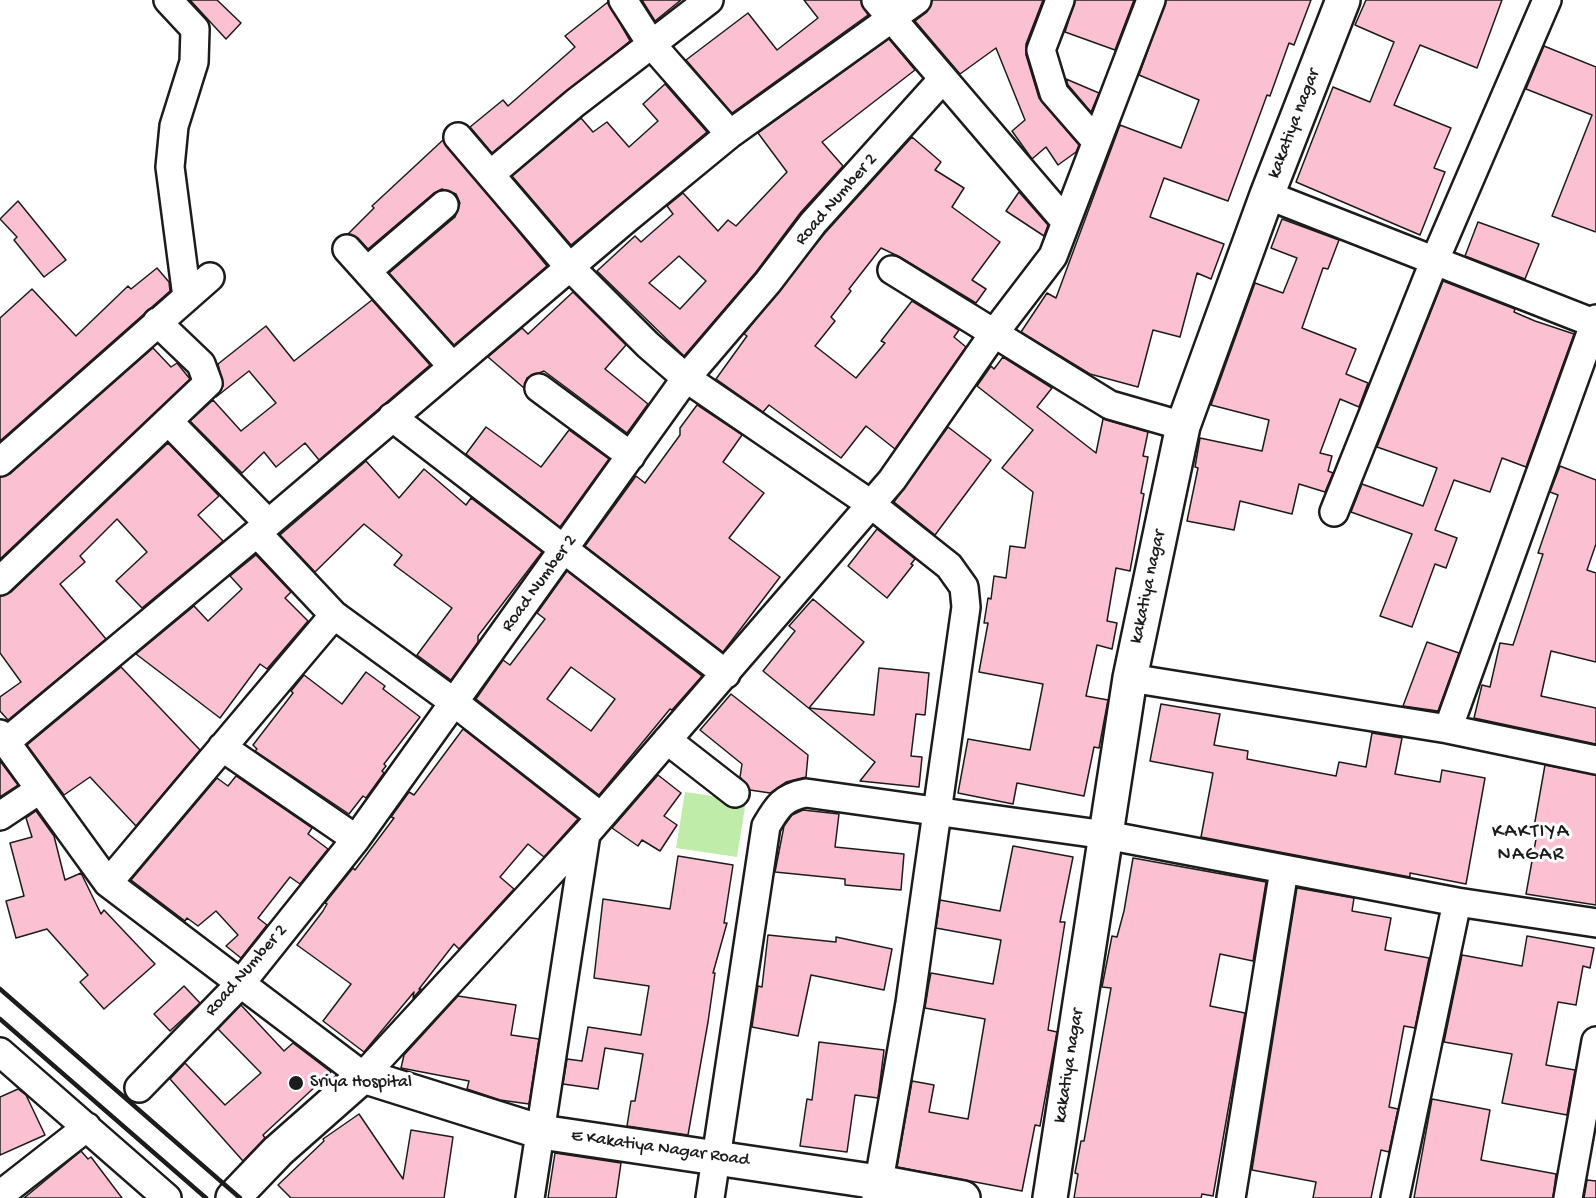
<!DOCTYPE html>
<html>
<head>
<meta charset="utf-8">
<style>
  body { margin:0 }
  canvas { display:block; background:#fff }
</style>
</head>
<body>
<canvas width="1596" height="1198"></canvas>
<script>
const g = document.querySelector('canvas').getContext('2d');
g.lineJoin = 'round';
function fill(path, color) { g.fillStyle = color; g.fill(path, 'evenodd'); }
function strokePath(path, color, width, dash) { g.strokeStyle = color; g.lineWidth = width; g.lineCap = dash ? 'butt' : 'round'; g.setLineDash(dash || []); g.stroke(path); }
function write(font, color, halo, rows, align = 'center') {
  g.font = font + ' "Gochi Hand",sans-serif'; g.lineWidth = 6; g.setLineDash([]); g.textBaseline = 'middle'; g.strokeStyle = halo; g.fillStyle = color; for (const [text, x, y, turn = 0] of rows) {
    g.save(); g.translate(x, y); g.rotate((+turn || 0) * Math.PI / 180); g.textAlign = isNaN(turn) ? turn : align; if (halo) g.strokeText(text, 0, 0); g.fillText(text, 0, 0); g.restore();
  }
}
fill(new Path2D(`
  M685,792l61,9 -9,56 -61,-9z`), '#c0eca9');
const building = new Path2D(`
  M190,0h27l24,23 -15,16z
  M642,0h39l-26,21z
  M804,0h57l7,15 -136,98 -46,-53 62,-47 29,37 41,-32z
  M932,0h111l-17,44v11l13,43 40,47 -3,7 -18,13 -12,-18 -14,12 -20,-28 13,-11 -29,-72 -36,26 -45,-53 12,-9z
  M1075,0h59l-19,50 -50,-18z
  M1166,0h145l-17,45 -5,-2 -19,53 -3,-1 -39,106 -64,-23 -14,39 74,27 -13,35 -14,-6 -17,64 -27,-7 -15,57 -48,-13 -69,-42 26,-39 9,5 64,-173 61,23 18,-48 -60,-25z
  M1366,0h136l-25,68 -57,-23 -26,60 57,23 -17,40 11,4 -25,63 -124,-53 37,-95 37,15 24,-60 -39,-17z
  M608,2l22,39 -138,112 -22,-26 33,-27 5,6 67,-59 -10,-11z
  M889,39l26,31 -93,72 21,24 -42,46 -45,60 -72,84 -87,-85 38,-35 6,6 32,-28 -6,-8 16,-13 35,38 10,-11 8,6 51,-54 -29,-39zM679,256l27,25 -26,28 -31,-26z
  M1544,46l52,21v165l-44,-16 40,-101 -66,-26z
  M1066,79l33,14 -8,19 -23,-27z
  M665,84l42,48 -136,113 -59,-69 69,-58 12,14 14,-10 22,25 29,-26 -15,-17z
  M912,137l29,25 -6,8 29,18 -12,19 48,35 -28,38 14,9 -10,14 -76,-46 -19,-9 -32,41 2,2 -20,26 4,4 -20,25 41,32 29,-35 -4,-2 31,-40 47,29 -5,7 12,10 -71,102 -29,-23 -25,32 -72,-53 -6,7 -47,-33 31,-43 -3,-2 81,-101z
  M443,140l104,126 -93,79 -65,-72 66,-56 5,-14 -4,-9 -14,-5 -8,4 -66,56 -10,-11 -10,-4 26,-26 -2,-2z
  M1019,192l29,33 -4,11 -38,-25z
  M18,201l48,59 -22,17 -30,-37 3,-3 -17,-18z
  M1282,219l57,21 -11,29 -5,-1 -21,60 54,21 -10,25 22,9 -9,24 -19,-8 -20,54 12,3 -4,15 5,2 -8,19 -26,-8 -7,30 -52,-13 -6,29 -47,-9 11,-53 -3,-1 5,-29 62,13 7,-31 -58,-15 44,-122 28,10 14,-35 -26,-10z
  M1478,222l61,22 -14,35 -60,-23z
  M157,268l12,14 1,9 -170,150v-123l32,-29 44,47 52,-50 3,3z
  M1443,281l72,28 -1,3 21,9 39,13 -48,133 -24,-9 -12,34 -36,-12 -19,50 22,8 -11,30 -11,-4 -23,63 -32,-11 32,-82 -61,-22 11,-28 61,22 14,-38 -60,-21z
  M573,292l53,53 -21,24 43,35 -21,29 -83,-62 -17,7 -3,10 -36,-31 34,-29 6,6z
  M372,300l58,65 -111,95 -14,-17 -29,24 -12,-15 -22,21 -52,-52 23,-21 28,31 35,-28 -27,-32 -33,26 7,-11 -5,-22 48,-38 28,35z
  M153,348l18,19 6,-4 13,16 -190,180v-82l10,-3z
  M1003,357l49,31 -15,19 59,46 7,-34 45,13 -5,24 5,1 -7,36 3,1 -14,77 -14,-3 -9,53 10,2 -5,26 -15,-4 -11,51 22,4 -9,48 -5,-1 -10,49 -67,-13 -4,21 -55,-11 10,-54 62,11 13,-66 -64,-12 9,-49h-4l4,-25 3,1 3,-23 12,2 4,-32 15,2 8,-56 -31,-24 31,-38 -56,-44 14,-20 3,3z
  M697,405l45,30 -19,27 41,31 -35,45 51,39 -57,75 -138,-106 51,-70 9,7 35,-48v-7z
  M486,427l55,40 28,-37 40,29 -49,68 -94,-73z
  M948,427l43,33 -56,75 -41,-33z
  M168,443l51,53 -21,19 25,26 -81,67 -26,-27 31,-29 -30,-33 -37,37 5,6 -25,22 46,55 -98,81 -8,-9v-14l21,-15 -21,-29v-57l11,-4z
  M366,461l33,37 25,-29 42,36 5,-7 71,54 -64,84v6l-27,38 -34,-25 35,-47 -58,-43 8,-10 -38,-31 -49,48 -35,-37z
  M1560,466l36,14v64l-9,26 9,3v89l-45,-11 -10,45 55,12v36l-122,-26 8,-33 8,2 10,-44 13,2 30,-91 -5,-1 20,-58 -8,-3z
  M877,529l38,30 -4,5 2,1 -26,33 -39,-32z
  M256,555l35,37 -6,6 23,23 -41,48 -7,-5 -40,54 -84,-64 58,-48 14,15 34,-32 -12,-13z
  M567,571l135,105 -30,34 -2,-1 -71,86 -123,-96 27,-39 7,5 35,-46 -8,-6zM571,667l44,32 -24,32 -44,-32z
  M813,599l51,43 -55,66 65,7 5,-47 50,5 -4,42 -9,-1 -5,42 11,1 -3,30 -59,-6 15,-19 -112,-91 32,-40 -6,-5z
  M1427,642l32,11 -21,58 -35,-5z
  M121,667l79,83 -64,76 -46,-49 -26,18 -37,-50z
  M366,672l19,14 -2,3 37,28 -36,47 2,2 -4,5 2,2 -18,25 -3,-2 -14,18 -94,-63 2,-2 -4,-4 40,-52 -2,-2 13,-16 38,29z
  M731,694l77,61 -2,22 -20,5 -16,11 -20,-3 -10,-13 2,-13 -42,-34z
  M1161,704l59,10 -6,31 34,6 -1,8 89,17 3,-14 27,5 6,-34 30,5 -7,36 45,8 2,-12 43,8 -19,106 -56,-11v4l-209,-40 12,-64 -63,-12z
  M463,729l115,90 -34,38 -16,-13 -28,33 14,12 -55,60 -5,-5 -35,45h2l-8,9 1,-6 -50,60 -41,-31 28,-37 -54,-39 26,-34 4,-7 -2,-1 28,-35 2,2 39,-52 -3,-1 18,-25 5,3z
  M0,761l18,24 -18,12z
  M1545,765l51,10v130l-70,-11 12,-66 -4,-1z
  M658,775l23,18 -17,23 13,9 -17,26 -18,-11 -4,6 -26,-18z
  M236,776l76,52 -4,6 20,15 -28,35 -10,-7 -32,41 9,7 -26,33 -15,-12 12,-11 -22,-24 -18,15 -11,-8 -2,3 -54,-41 86,-102 11,8z
  M803,810l36,4 -4,33 69,7 -3,36 -56,-5v-6l-70,-7 9,-46 8,-11z
  M36,811l18,25 11,44 16,-7 20,41 3,-4 51,54 -51,45 -24,-27 8,-7 -41,-46 -31,9 -10,-37 18,-5 -14,-53 22,-6 -6,-19z
  M1013,846l60,11 -13,65h5l-17,108 9,2 -17,94 -5,-1 -13,66 -125,-24 15,-86 22,4 -5,27 39,7 17,-100 -60,-11 4,-25 2,-10 62,11 8,-44 -65,-12 4,-28 60,11z
  M678,856l55,9 -9,58h3l-14,50h2l-7,49 -20,113 -61,-9 4,-25h4l8,-47 -38,-6 -7,41 -35,-5 4,-25 15,2 6,-34 53,8 8,-49 -55,-8 9,-79 67,10z
  M1133,858l133,24 -13,79 -33,-7 -10,52 35,7 -32,183 -11,-2 -1,4h-127l4,-24 -3,-1 6,-32h3l27,-153 -9,-1 10,-51 5,1 7,-26z
  M1297,888l57,10 -2,13 39,7 -6,32 44,8 -14,70 -11,-2 -15,81 9,2 -9,43 -8,-2 -10,48h-58l3,-16 -64,-12z
  M768,935l68,7v-5l56,12 -8,41 -73,-15 -13,61 -46,-9 6,-41 4,1z
  M1527,936l67,12 -4,20 -7,-2 -7,39 -18,-3 -12,63 29,5 -8,45 -65,-12 10,-49 -68,-12 18,-87 60,11z
  M184,986l16,17 -30,28 -16,-17z
  M458,996l58,9 -5,30 28,4 -10,65 -29,-4 -33,-11 2,-8 -68,-13 3,-13z
  M241,1005l43,46 9,-8 38,29 -68,63 2,3 -22,23 -73,-82 15,-16 40,42 36,-32 -43,-44z
  M819,1042l65,8 -6,48 -23,-3 -8,57 -47,-6 7,-47 5,1z
  M18,1089l8,6 19,40 -45,20v-58z
  M1432,1099l58,11 -9,50 75,14 -3,24h-139z
  M359,1114l44,65 8,-49 42,7 -9,61h-153l-13,-13 46,-44 -1,-2z
  M81,1151l7,8 3,-2 31,41h-98z
  M555,1153l66,10 -5,35h-68z
  M1587,1180l9,1v17h-12z`);
fill(building, '#fbc1d2');
strokePath(building, '#1c1c1c', 1.5);
const street = new Path2D(`
  M168,0l27,29 -1,33 -20,64 -4,41 17,130
  M623,0l29,45 78,89
  M876,0l189,221
  M1060,0l-19,50 13,43 41,47
  M458,137l106,124 84,84 38,33 186,127 77,61 15,21 2,20 -56,396 -34,195
  M491,174l84,-71 134,-103
  M1267,195l329,129
  M347,249l105,117
  M892,270l218,135 73,21
  M367,271l77,-66
  M539,388l92,68
  M392,417l334,257
  M168,421l100,102
  M0,462l210,-185
  M1334,512l100,-250 113,-262
  M257,533l77,82 121,88 145,113
  M0,581l208,-198 -7,-19 -44,-42
  M1130,678l318,51 148,31
  M1448,729l148,-410
  M0,734l108,149 255,193 223,-242 306,-354 103,-148 58,-76 98,-256
  M667,740l68,53
  M5,743l252,-210 367,-312 106,-87 187,-134
  M222,747l134,92
  M0,816l39,-26
  M108,883l226,-268
  M0,1052l167,146
  M139,1088l102,-105 115,-144 330,-461 82,-96 45,-59 129,-143
  M0,1195l87,-68
  M530,1198l56,-364
  M710,1198l56,-372c11,-19 17,-29 40,-33l300,42 351,67 139,21
  M1231,1198l53,-328
  M1395,1198l62,-296
  M1568,1198l28,-157`);
const secondary = new Path2D(`
  M233,1198l45,-47 85,-75 178,56 337,50 85,16
  M1050,1198l80,-520 53,-252 84,-231 76,-195`);
strokePath(street, '#1c1c1c', 32);
strokePath(secondary, '#1c1c1c', 38);
strokePath(street, '#fff', 27);
strokePath(secondary, '#fff', 33);
strokePath(new Path2D(`
  M0,989l240,209
  M0,1019l206,179`), '#1c1c1c', 4.5);
for (const [x, y, r, color] of [
  [296,1083,8,"#1c1c1c"]
]) { const dot = new Path2D(); dot.arc(x, y, r, 0, 2 * Math.PI); g.fillStyle = color; g.fill(dot); strokePath(dot, '#fff', 2); }
write('18px', '#1c1c1c', '#fff', [
  ["kakatiya nagar",1295,124,-69],
  ["Road Number 2",837,200,-49],
  ["Road Number 2",540,584,-54],
  ["kakatiya nagar",1149,587,-78],
  ["Road Number 2",247,971,-49],
  ["kakatiya nagar",1070,1066,-81],
  ["E Kakatiya Nagar Road",660,1149,8]
]);
write('18px', '#1c1c1c', '#fff', [
  ["Sriya Hospital",310,1083]
], 'left');
g.letterSpacing = '1.5px';
write('20px', '#1c1c1c', '#fff', [
  ["KAKTIYA",1531,833],
  ["NAGAR",1531,856]
]);
g.letterSpacing = '0px';
</script>
</body>
</html>
